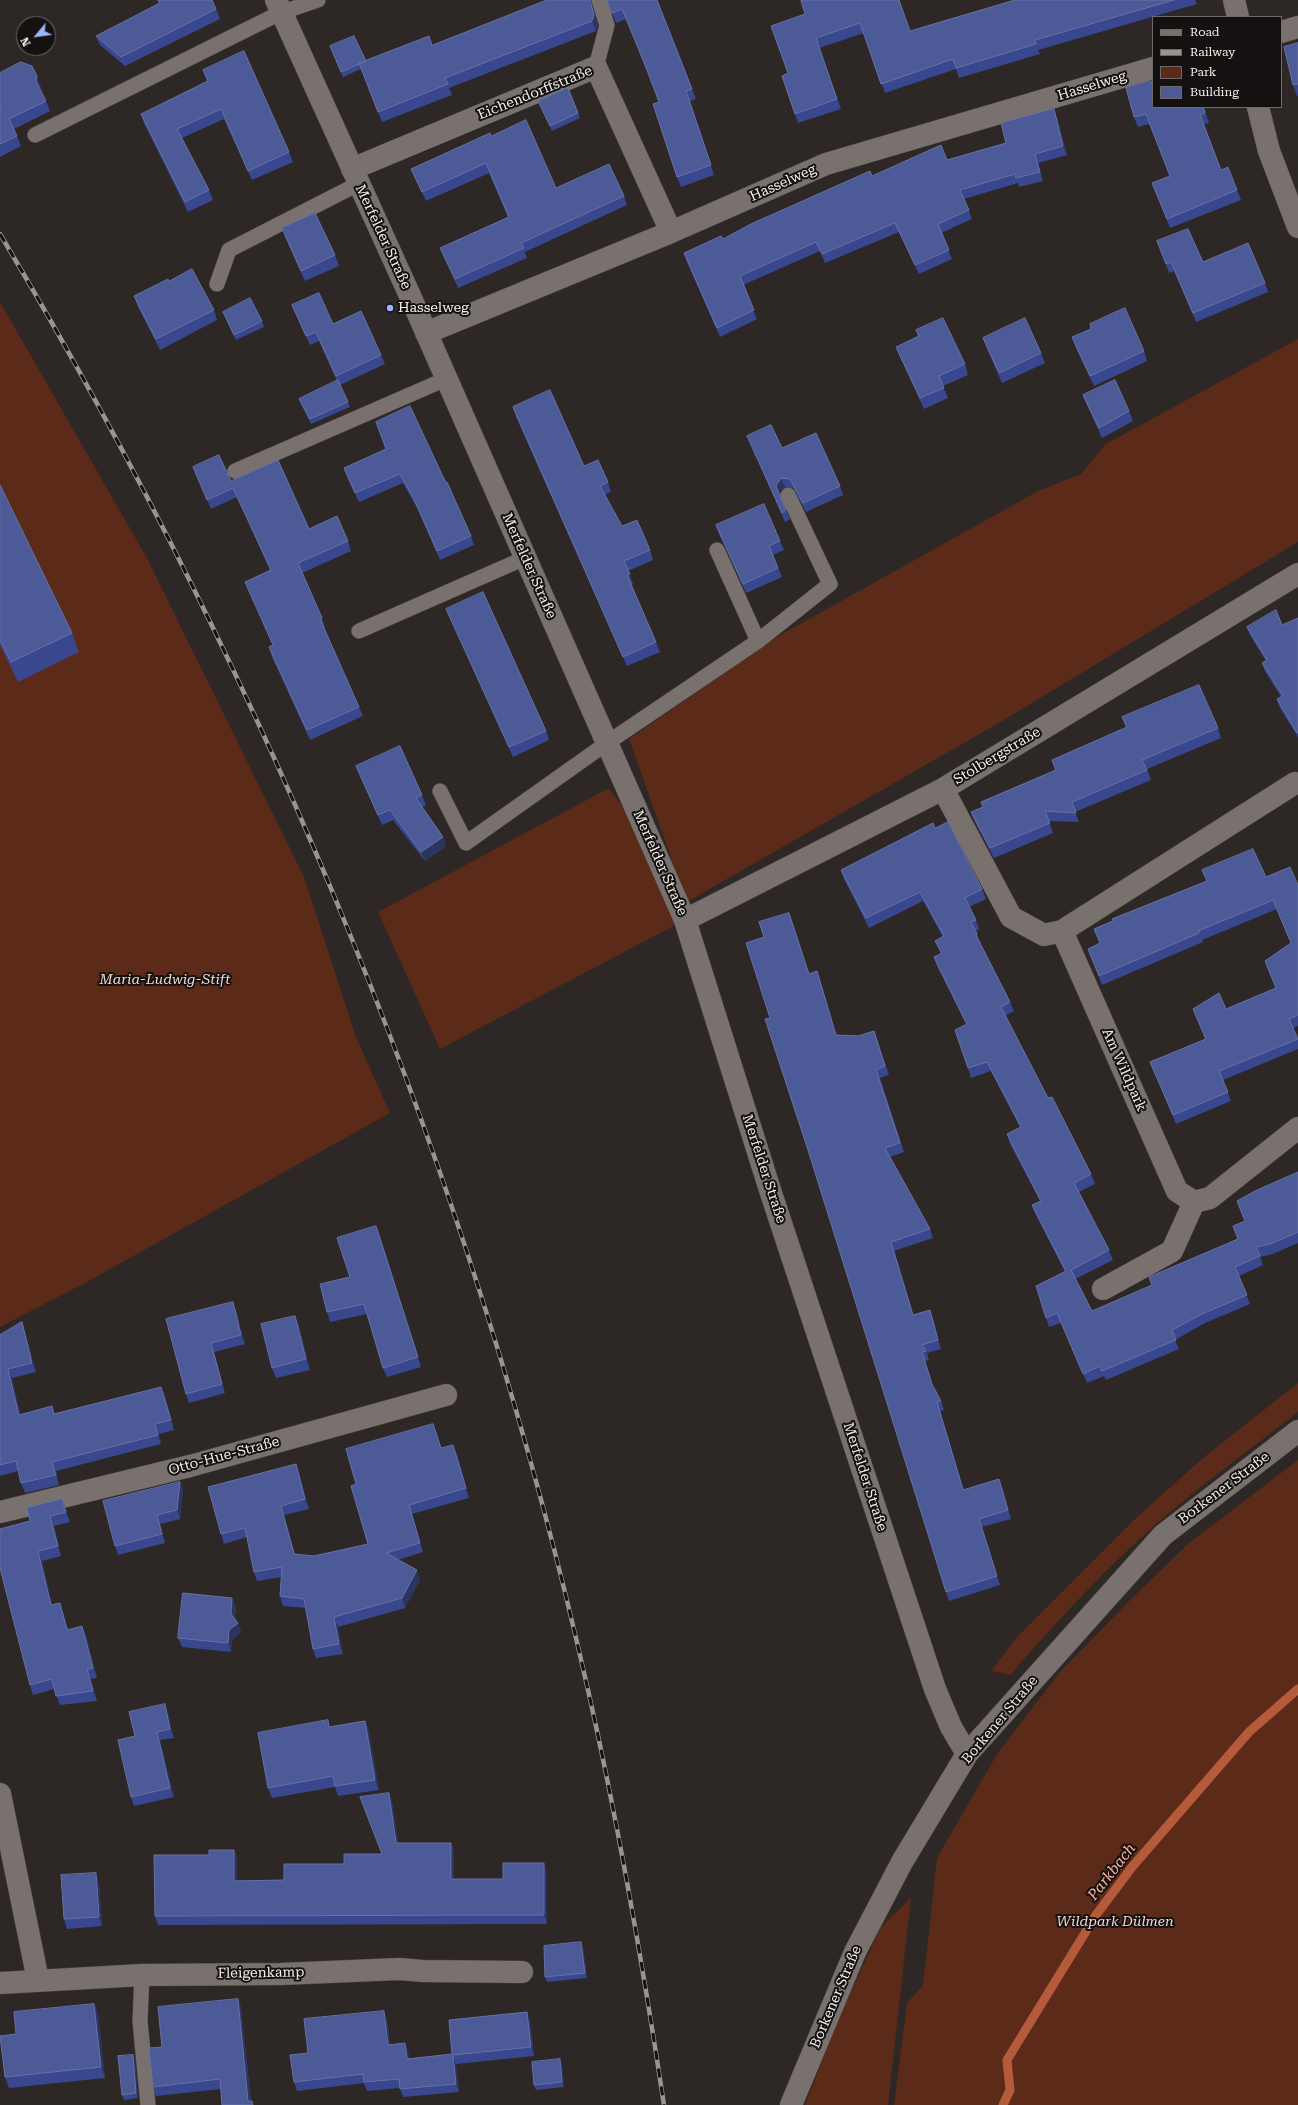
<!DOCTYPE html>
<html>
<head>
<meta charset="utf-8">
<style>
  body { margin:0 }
  #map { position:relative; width:1298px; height:2105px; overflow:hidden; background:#2d2725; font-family:"Roboto Serif",serif }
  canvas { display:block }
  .legend { position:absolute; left:1152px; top:16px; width:130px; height:92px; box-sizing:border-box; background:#141110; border:1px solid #6d6968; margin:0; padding:5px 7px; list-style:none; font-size:12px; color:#f2eeec }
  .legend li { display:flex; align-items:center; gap:8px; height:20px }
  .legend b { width:20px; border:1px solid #6d6968 }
  .north { position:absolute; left:16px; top:16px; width:40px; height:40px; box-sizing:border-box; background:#141110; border:1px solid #6d6968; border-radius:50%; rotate:241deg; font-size:11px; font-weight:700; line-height:16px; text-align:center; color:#f2eeec }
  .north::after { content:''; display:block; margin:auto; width:14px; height:18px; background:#9cb4fd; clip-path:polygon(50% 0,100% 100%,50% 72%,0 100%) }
</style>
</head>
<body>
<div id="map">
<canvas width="1298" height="2105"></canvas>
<ul class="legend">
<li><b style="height:5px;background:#78716e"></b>Road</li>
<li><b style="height:5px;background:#9a9593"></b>Railway</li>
<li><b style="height:11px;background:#5b2a18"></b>Park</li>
<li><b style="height:11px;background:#4d5a98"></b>Building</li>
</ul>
<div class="north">N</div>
</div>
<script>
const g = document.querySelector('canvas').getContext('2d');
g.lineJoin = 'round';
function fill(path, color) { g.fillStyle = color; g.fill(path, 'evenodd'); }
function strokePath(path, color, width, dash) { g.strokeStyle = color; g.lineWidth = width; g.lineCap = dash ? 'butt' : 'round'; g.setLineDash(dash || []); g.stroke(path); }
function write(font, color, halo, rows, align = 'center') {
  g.font = font + ' "Roboto Serif",serif'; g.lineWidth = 4; g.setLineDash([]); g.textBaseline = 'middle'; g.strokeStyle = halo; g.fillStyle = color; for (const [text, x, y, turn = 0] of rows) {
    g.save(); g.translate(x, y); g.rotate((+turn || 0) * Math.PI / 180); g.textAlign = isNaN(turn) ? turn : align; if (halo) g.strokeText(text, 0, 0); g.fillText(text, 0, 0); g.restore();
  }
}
fill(new Path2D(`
  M0,302l147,256 157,319 52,160 34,76 -305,170 -85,44z
  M1298,339v203l-294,178 -317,182 -58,-163 146,-101 263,-147 43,-17 25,-30z
  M609,788l46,63 30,69 -245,129 -62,-137z
  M1298,1383v29c-52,41 -108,80 -156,125 -47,43 -90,90 -132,138l-19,-4 26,-34 120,-120 66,-59z
  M1298,1460v645h-404l13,-102 16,-18 14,-127 60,-104 62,-81 68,-70 62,-60z
  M911,1898l-23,207h-83l36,-92 40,-86z`), '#5b2a18');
strokePath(new Path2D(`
  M1003,2105l7,-15 -3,-30 89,-145 36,-48 117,-135 49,-43`), '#b55b3b', 9);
const lane = new Path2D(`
  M596,67l11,-42 -8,-25
  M35,135l245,-122 38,-13
  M217,284l12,-34 129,-66
  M235,471l211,-92
  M359,631l166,-73
  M758,641l72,-57 -42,-89
  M440,791l26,52 141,-100 151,-102 -41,-91
  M142,1975l-2,46 8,84`);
const street = new Path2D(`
  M276,0l135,298 274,622 85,270 165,499 16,38 16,27
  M1234,0l4,17
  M1281,32l17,-5
  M1258,107l11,44 29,76
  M352,169l244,-102 75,165
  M426,333l245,-101 155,-68 327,-96
  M943,789l68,128 33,18 18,-4 115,260 17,11 16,-4 88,-70
  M685,920l258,-131 355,-215
  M1062,931l233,-148
  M1103,1289l69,-38 22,-49
  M0,1512l190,-46 256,-71
  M0,1794l38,186
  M0,1983l142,-8 139,-1 118,-5 24,2 99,1`);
const secondary = new Path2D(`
  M791,2105l64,-153 47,-90 65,-108 196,-219 135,-104`);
strokePath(lane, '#4b4543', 16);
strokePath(street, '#4b4543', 23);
strokePath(secondary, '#4b4543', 23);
strokePath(lane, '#78716e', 15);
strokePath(street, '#78716e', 22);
strokePath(secondary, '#78716e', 22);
const rail = new Path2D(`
  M0,234c269,451 473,943 588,1456 31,137 55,276 76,415`);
strokePath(rail, '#9a9593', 4.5);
strokePath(rail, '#141110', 3, [9]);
fill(new Path2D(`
  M157,0h55l4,9 4,10 -95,47 -25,-21 -4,-9 63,-33z
  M591,0l7,25 -2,6 -147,57 3,7 -70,27 -21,-53 -18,8 -13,-31 36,15 66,-16z
  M607,0h50l39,99 -6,2 24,74 -33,12 -4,-10 -18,-75 -10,-25 -23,-58 -10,4z
  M1015,0h180l2,4 -159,46 2,4 -81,24 -3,-9 -71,24 -21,-60 -45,15 22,61 -43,14 -16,-47 6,-3 17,-59 105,17z
  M1298,43v53h-1l-4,-11z
  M203,70l86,82 4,10 -41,18 -28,-61 -42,19 27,52 4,10 -25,12 -44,-89 -3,-9 66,-33z
  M0,73l41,14 -1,2 6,12 4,10 -36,18 3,7 4,10 -21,11z
  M1151,81l2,4v22h51l5,16 -5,1 17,46 16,20 4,10 -71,28 -18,-45 18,-7 -21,-52 -11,3 -4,-10z
  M538,101l40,12 2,5 -28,13z
  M1057,118l10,37 -29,8 5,18 -24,6 -1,-4 -54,16 8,20 -31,14 11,26 -33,15 -20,-42 -74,31 -5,-12 -77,34 14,34 -37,18 -33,-75 -3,-9 39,-14 149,-63 75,-16 59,-17z
  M491,136l65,52 68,8 3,9 -102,47 2,6 -69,30 -14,-31 -4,-9 68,-31 -19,-44 -63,28 -11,-23 -4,-9z
  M282,228l53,27 4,11 -34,15 -19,-42z
  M1157,241l46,21 62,21 3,9 -72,30 -22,-51 -5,2z
  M169,281l45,29 3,10 -57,30 -22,-43 -4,-11z
  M292,305l41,19 48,31 4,9 -45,21 10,22 -39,17 -10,-20 -2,-5 38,-18 -18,-40 -9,4 -14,-31z
  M223,312l39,9 2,6 -28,13z
  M1091,329l53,22 3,10 -53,25 -18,-38 -4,-11z
  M916,330l49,34 3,11 -25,11 5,12 -24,11 -24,-52 -4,-10 22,-11z
  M983,338l58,15 4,10 -43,20 -15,-35z
  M1083,395l46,16 4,10 -31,17 -15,-33z
  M513,407l71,59 24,16 3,10 -6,3 17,31 28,24 3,10 -25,11 5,13 -2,1 25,57 4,10 -33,14 -111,-249z
  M747,436l35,12 58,38 3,9 -37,17 -13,-24 -8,-1 -6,7 11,25 -5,3 -34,-77z
  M386,449l60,34 25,53 3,9 -34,15 -23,-52 -14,-25 -44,19 -12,-25 -3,-9z
  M193,467l38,14 78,48 39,12 3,10 -49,22 20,45 3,10h-1l35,79 4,9 -53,24 -38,-83 -3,-10 4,-2 -28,-63 25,-12 -33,-73 -26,12z
  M0,485l72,148 7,19 -61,30 -18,-37z
  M716,525l64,16 4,9 -11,5 9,22 -36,16 -27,-59z
  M446,609l100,122 3,9 -36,17 -63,-139z
  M1298,618v119l-18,-29 -3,-9 4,-2 -16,-26 -3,-8 4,-2 -16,-26 -3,-8 35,-2z
  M1122,717l96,11 3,10 -74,31 4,11 -76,32 4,10 -30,-1 4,12 -59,25 -19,-36 -4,-10 12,-5 -2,-5 74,-32 -3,-10 74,-32z
  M356,766l66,29 4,10 -4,2 21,30 3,9 -21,15 -32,-41 -11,5 -22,-49z
  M935,828l47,61 4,10 -17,8 7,13 3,9 -3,2 4,12 30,59 4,9 -9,5 43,82 43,76 4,10 -16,8 30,58 4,10 -38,19 17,32 60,-25 -3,-9 89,-38 -5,-13 12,-5 -8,-20 61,-29v71l-25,11 -13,3 3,8 -24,11 11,28 -45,19 -30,17 4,9 -73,31 -2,-4 -17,7 -26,-60 -12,4 -3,-9 19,-46 -29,-57 -4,-10 8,-4 -30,-57 -3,-10 13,-7 -29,-56 -20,7 -3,-10 -2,-44 -29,-58 -3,-9 7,-3 -6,-13 8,-4 -20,-36 -54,27 -25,-49 -3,-9z
  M1202,870l64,7 32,8v141l-5,2 5,12v9l-75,31 8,21 -55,23 -26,-62 55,-23 -12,-30h33l50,-21 -11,-27 26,-18 -14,-34 -75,31 1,2 -101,43 -14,-36 12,-6 -6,-14 113,-48z
  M810,974l10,6 16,55 22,1 16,-5 15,44 -9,3 24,74 -14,5 40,72 3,9 -39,13 19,64 20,4 8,30 -14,4 2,7 -4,1 8,26 8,14 3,9 -4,1 24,79 38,-2 9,31 -29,8 18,58 -51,16 -3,-9z
  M376,1226l45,141 -34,10 -4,-9 -16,-54 -37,8 -3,-10 23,-35z
  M233,1302l3,9 9,33 -31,8 11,41 -36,10 -3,-9 -20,-75z
  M295,1316l4,10 11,44 -34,8 -4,-10z
  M22,1322l3,10 11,40 -24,6 8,37 35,-1 110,-18 9,34 -15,4 2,10 -105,27 3,14 -34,8 -4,-10 -3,-12 -18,5v-141z
  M433,1424l8,24 16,6 12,44 -57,16 11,38 -25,8 22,20 -15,28 -67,19 5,27 -27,4 -3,-9 -7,-41 -23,-2 -3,-10 1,-19 -24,4 -3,-9 -7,-35 -23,7 -3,-10 78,-61 10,36 -25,6 11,39 19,2 54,-12 -12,-60z
  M180,1482l3,9 -3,28 -20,5 5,19 -47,12 -3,-9z
  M62,1499l8,23 -16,4 7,30 -19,5 10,44 8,-2 3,10 5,16 18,6 11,43 -6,1 6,22 -37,4 -6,-16 -21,6 -3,-10v-164z
  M236,1607l-1,12 3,4 3,9 -9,8 -1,12 -49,-5 -4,-9z
  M168,1713l6,25 -14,2 14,57 -40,9 -3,-9 4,-61z
  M365,1721l4,10 10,59 -41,6 -3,-9 -63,11 -4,-10 63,-61z
  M392,1802l6,41h53l3,9v27h49l41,-16 3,9v52l-389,1 -3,-9 54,-61 25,-5 3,9v22l47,-1 60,-16 37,-10z
  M99,1883l3,43 -35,3 -3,-10z
  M583,1947l4,31 -40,4 -2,-5z
  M238,1999l3,9 10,93 -30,-12 -65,7 -3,-9 9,-40z
  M94,2004l4,10 7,64 -96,10 -4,-11 11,-43z
  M387,2019l3,25 18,7 1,8 43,-5 78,-34 4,36 -78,8 3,28 -56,5 -3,-9 -33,3 -3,-8 -67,8 -3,-9 14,-29z
  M135,2060l3,38 -14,2 -2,-5z
  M562,2064l2,23 -28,3 -2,-5z`), '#39488e');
fill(new Path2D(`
  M590,0h1l7,25 -2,6 -4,-10z
  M37,76l4,11 -2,4 -3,-10z
  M686,91l4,10 24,74 -3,-10z
  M1203,107h1l5,16 -4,-10z
  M1054,109l3,9 10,37 -4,-9z
  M1035,154l3,9 5,18 -3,-9z
  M781,478l4,9 -6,8 -3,-9z
  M443,837l3,9 -21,15 -4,-9z
  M817,971l3,9 19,64 -3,-9z
  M376,1226l4,9 41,132 -3,-10z
  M891,1242l3,9 22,73 -3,-9z
  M233,1302l3,9 9,33 -4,-9z
  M930,1310l3,9 8,30 -3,-9z
  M295,1316l4,10 11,44 -4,-11z
  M22,1322l3,10 11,40 -4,-9z
  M211,1343l3,9 11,41 -3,-9z
  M8,1369l4,9 11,47 -4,-10z
  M161,1387l4,9 9,34 -3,-10z
  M937,1402l3,9 26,88 -3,-9z
  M155,1424l4,10 2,10 -3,-9z
  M433,1424l4,9 7,25 -3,-10z
  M453,1445l4,9 12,44 -3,-10z
  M52,1462l4,9 3,14 -3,-10z
  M296,1464l3,9 10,36 -4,-10z
  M999,1479l3,9 9,31 -3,-9z
  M180,1482l3,9 -3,28 -3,-9z
  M62,1499l4,10 4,13 -4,-10z
  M409,1505l3,9 11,38 -3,-9z
  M281,1506l3,9 13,49 -3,-10z
  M157,1515l3,9 5,19 -3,-9z
  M50,1516l4,10 7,30 -3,-10z
  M979,1519l3,8 18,58 -3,-9z
  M38,1551l4,10 13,54 -4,-10z
  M417,1570l3,10 -15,28 -3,-10z
  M232,1598l4,9 -2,16 -3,-9z
  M60,1603l3,10 7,26 -3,-9z
  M334,1617l4,10 5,27 -4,-10z
  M238,1623l3,9 -9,8 -1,12 -3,-9 1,-13z
  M82,1626l4,9 11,43 -4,-10z
  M87,1669l4,10 6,22 -4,-10z
  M165,1704l3,9 6,25 -4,-9z
  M365,1721l4,10 10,59 -4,-10z
  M157,1732l3,8 14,57 -4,-9z
  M389,1793l3,9 8,50 -4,-9z
  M451,1843l3,9v36l-3,-9z
  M234,1850l3,9v31l-3,-9z
  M544,1863l3,9v52l-3,-9z
  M96,1873l3,10 3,43 -3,-9z
  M581,1942l2,5 4,31 -2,-5z
  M238,1999l3,9 10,97 -3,-4z
  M94,2004l4,10 7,64 -4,-11z
  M384,2011l3,8 4,34 -3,-8z
  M527,2012l3,8 4,36 -3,-9z
  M405,2043l3,8 3,17 -4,-9z
  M133,2055l2,5 3,38 -2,-5z
  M453,2055l3,9 3,28 -3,-8z
  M560,2059l2,5 2,23 -2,-5z`), '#2c3460');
const building = new Path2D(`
  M158,0h54l4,9 -95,48 -25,-21 64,-33z
  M547,0h43l4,15 -2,6 -147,57 3,6 -70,28 -19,-49 70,-27 3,9z
  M607,0h50l35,89 -6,2 25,74 -34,12 -24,-73 6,-2 -13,-35 -24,-58 -10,4z
  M805,0h94l11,31 105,-31h159l-139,40 1,4 -80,24 -3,-9 -72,25 -21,-61 -44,15 21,61 -42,15 -13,-38 6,-3 -17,-47 34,-12 -4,-13z
  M354,36l12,25 -25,11 -11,-26z
  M1298,43v41l-5,1 -9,-38z
  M244,51l45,101 -41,19 -27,-62 -44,20 32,61 -24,12 -44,-88 67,-33 -5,-11z
  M21,62l11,4 5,10 -1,5 10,20 -37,18 8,17 -17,8v-36h1l-1,-2v-33z
  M1151,81l1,4h1v22h50l2,6 -5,2 21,55 7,-3 9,23 -70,29 -15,-36 18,-7 -24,-62 -12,3 -8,-29z
  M568,88l10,25 -28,13 -12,-25z
  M1054,109l9,37 -28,8 5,18 -24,6 -1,-4 -55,16 9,20 -31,14 11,26 -34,15 -20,-42 -73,31 -6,-12 -76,34 14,34 -37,18 -33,-75 37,-17 2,3 28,-15 119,-53 2,5 69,-31 6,15 59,-17 -5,-20z
  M526,120l30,68 53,-24 15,32 -103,47 3,5 -69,31 -15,-31 69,-31 -23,-54 -64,29 -11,-23 79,-36 1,3z
  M315,213l20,42 -34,16 -19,-43z
  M1188,229l15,33 45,-19 17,40 -72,30 -22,-51 -5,2 -9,-23z
  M192,269l22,41 -58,29 -22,-43 34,-17 1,2z
  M319,293l14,31 28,-13 20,44 -45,21 -20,-44 -10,4 -14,-31z
  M250,298l12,23 -28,14 -11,-23z
  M1125,308l19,43 -54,25 -18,-39 19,-8 -1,-5z
  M943,318l22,46 -26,12 5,12 -24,10 -24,-51 23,-11 -3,-6z
  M1025,318l16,35 -42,20 -16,-35z
  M338,380l10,22 -38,17 -11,-20z
  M1115,380l14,31 -30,17 -16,-33z
  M550,390l34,76 14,-6 10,22 -8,4 22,40 15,-6 13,30 -26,11 6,13 -3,1 29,67 -33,15 -110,-250z
  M410,406l36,77 1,-1 24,54 -34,15 -23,-52 -14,-25 -45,19 -11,-25 42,-19 -10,-27z
  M771,425l11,23 34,-15 24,53 -37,17 -13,-24 -9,-1 -5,8 10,24 -4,3 -35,-77z
  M219,455l12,26 47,-21 31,69 28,-13 11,25 -50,22 24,55 -2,1 39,88 -52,23 -38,-83 4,-2 -28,-63 26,-12 -38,-82 -26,12 -14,-33z
  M0,485l72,148 -61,29 -11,-22z
  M764,504l16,37 -11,5 9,22 -35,16 -27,-59z
  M483,592l63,139 -37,16 -63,-138z
  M1276,610l6,15 16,-7v114l-1,1 -20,-34 6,-3 -21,-33 5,-3 -20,-33z
  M1199,685l19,43 -76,32 5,10 -75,32 4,11 -31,-2 5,12 -60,25 -19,-36 12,-5 -2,-5 75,-32 -4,-10 75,-33 -5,-10z
  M400,746l22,49 -6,3 27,39 -22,15 -31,-42 -12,5 -22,-49z
  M948,822l34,67 -17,9 11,22 -5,2 6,12 -1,1 34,67 -9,5 47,91 4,-1 39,77 -17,9 35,67 -38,20 21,41 60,-26 -3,-8 89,-38 -5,-13 12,-5 -8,-20 18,-10 43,-19v60l-28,12 -14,3 4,9 -25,11 12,28 -45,19 -30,16 4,10 -74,31 -2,-5 -17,8 -26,-61 -11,5 -10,-32 30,-15 -34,-66 9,-4 -34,-67 14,-7 -34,-65 -19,6 -13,-38 12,-6 -33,-67 8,-4 -7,-12 9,-5 -24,-44 -54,26 -25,-48 92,-47 2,5z
  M1253,849l13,28 24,-10 8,18v130l-9,4 9,20 -79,32 9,21 -55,23 -23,-53 56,-23 -13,-30 26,-16 7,16 50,-21 -11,-27 26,-18 -18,-43 -75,31 1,2 -100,43 -11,-27 12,-6 -6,-14 19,-8 -1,-2 95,-38 -5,-11z
  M789,913l20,61 8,-3 19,64 22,1 16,-5 11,35 -9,4 24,73 -15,5 45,81 -39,13 22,73 17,-5 8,30 -16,5 4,6 -4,1 10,32 9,17 -4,1 26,88 36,-11 9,31 -29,9 18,57 -51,16 -138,-442 -43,-131 5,-1 -24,-75 18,-6 -5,-15z
  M376,1226l42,131 -35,11 -19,-64 -37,8 -7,-28 30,-7 -13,-39z
  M233,1302l8,33 -30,8 11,41 -36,10 -20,-75z
  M295,1316l11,43 -34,9 -11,-44z
  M22,1322l10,41 -24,6 11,46 33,-9 2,8 107,-27 10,33 -16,4 3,11 -106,27 4,13 -35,8 -5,-22 -16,4v-130z
  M433,1424l8,24 12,-3 13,43 -57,17 11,38 -34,10 31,17 -15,28 -68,19 5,27 -26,5 -9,-50 -24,-3 2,-29 -28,5 -9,-44 -24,6 -13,-47 88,-23 9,35 -24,7 13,48 20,2 54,-12 -17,-58 5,-2 -10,-35z
  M180,1482l-3,28 -20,5 5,19 -47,12 -12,-45z
  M62,1499l4,13 -16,4 8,30 -20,5 13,54 9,-2 7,27 15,-4 11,42 -6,1 6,22 -37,5 -4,-17 -22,6 -30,-117v-39l30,-8 -3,-13z
  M183,1593l49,5 -1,16 7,9 -9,7 -1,13 -50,-5z
  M165,1704l5,25 -13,3 13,56 -39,9 -13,-57 17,-4 -6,-24z
  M328,1720l1,7 36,-6 10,59 -40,6 -2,-10 -65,12 -10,-55z
  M389,1793l7,50h55v36h52v-16h41v52l-389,1 -1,-61h55v-5h25v31l50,-1v-16h60v-10h38l-22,-57z
  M96,1873l3,44 -35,2 -3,-44z
  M581,1942l4,31 -40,4 -1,-31z
  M238,1999l10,102h4l1,4h-31l-2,-26 -67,8 -4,-39 13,-1 -4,-40z
  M94,2004l7,63 -96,10 -5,-41 16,-2 -2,-22z
  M384,2011l4,34 17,-2 2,16 45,-5 -3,-34 78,-8 4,35 -78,8 3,29 -56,5 -1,-10 -35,3 -1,-8 -69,8 -4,-27 18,-2 -4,-34z
  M133,2055l3,38 -14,2 -4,-39z
  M560,2059l2,23 -28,3 -2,-23z`);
fill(building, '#4d5a98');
strokePath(building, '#6771a5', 1);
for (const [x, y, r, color] of [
  [390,308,4,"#9cb4fd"]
]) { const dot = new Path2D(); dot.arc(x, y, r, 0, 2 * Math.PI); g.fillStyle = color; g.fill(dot); strokePath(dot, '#141110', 1.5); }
write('14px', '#f2eeec', '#141110', [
  ["Hasselweg",1092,86,-17],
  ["Eichendorffstraße",535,93,-22],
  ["Hasselweg",783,183,-24],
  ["Merfelder Straße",383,237,65],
  ["Merfelder Straße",529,566,66],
  ["Stolbergstraße",997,756,-31],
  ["Merfelder Straße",660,863,66],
  ["Am Wildpark",1124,1070,66],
  ["Merfelder Straße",764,1169,72],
  ["Otto-Hue-Straße",224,1456,-15],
  ["Merfelder Straße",865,1477,72],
  ["Borkener Straße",1224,1488,-37],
  ["Borkener Straße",1000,1720,-50],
  ["Fleigenkamp",261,1973,-1],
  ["Borkener Straße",836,1997,-67]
]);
write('14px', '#f2eeec', '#141110', [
  ["Hasselweg",398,308]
], 'left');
write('italic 14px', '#f3d9d0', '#141110', [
  ["Maria-Ludwig-Stift",165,980],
  ["Wildpark Dülmen",1115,1922]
]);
write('italic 15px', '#fcb299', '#141110', [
  ["Parkbach",1112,1872,-52]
]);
</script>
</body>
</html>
